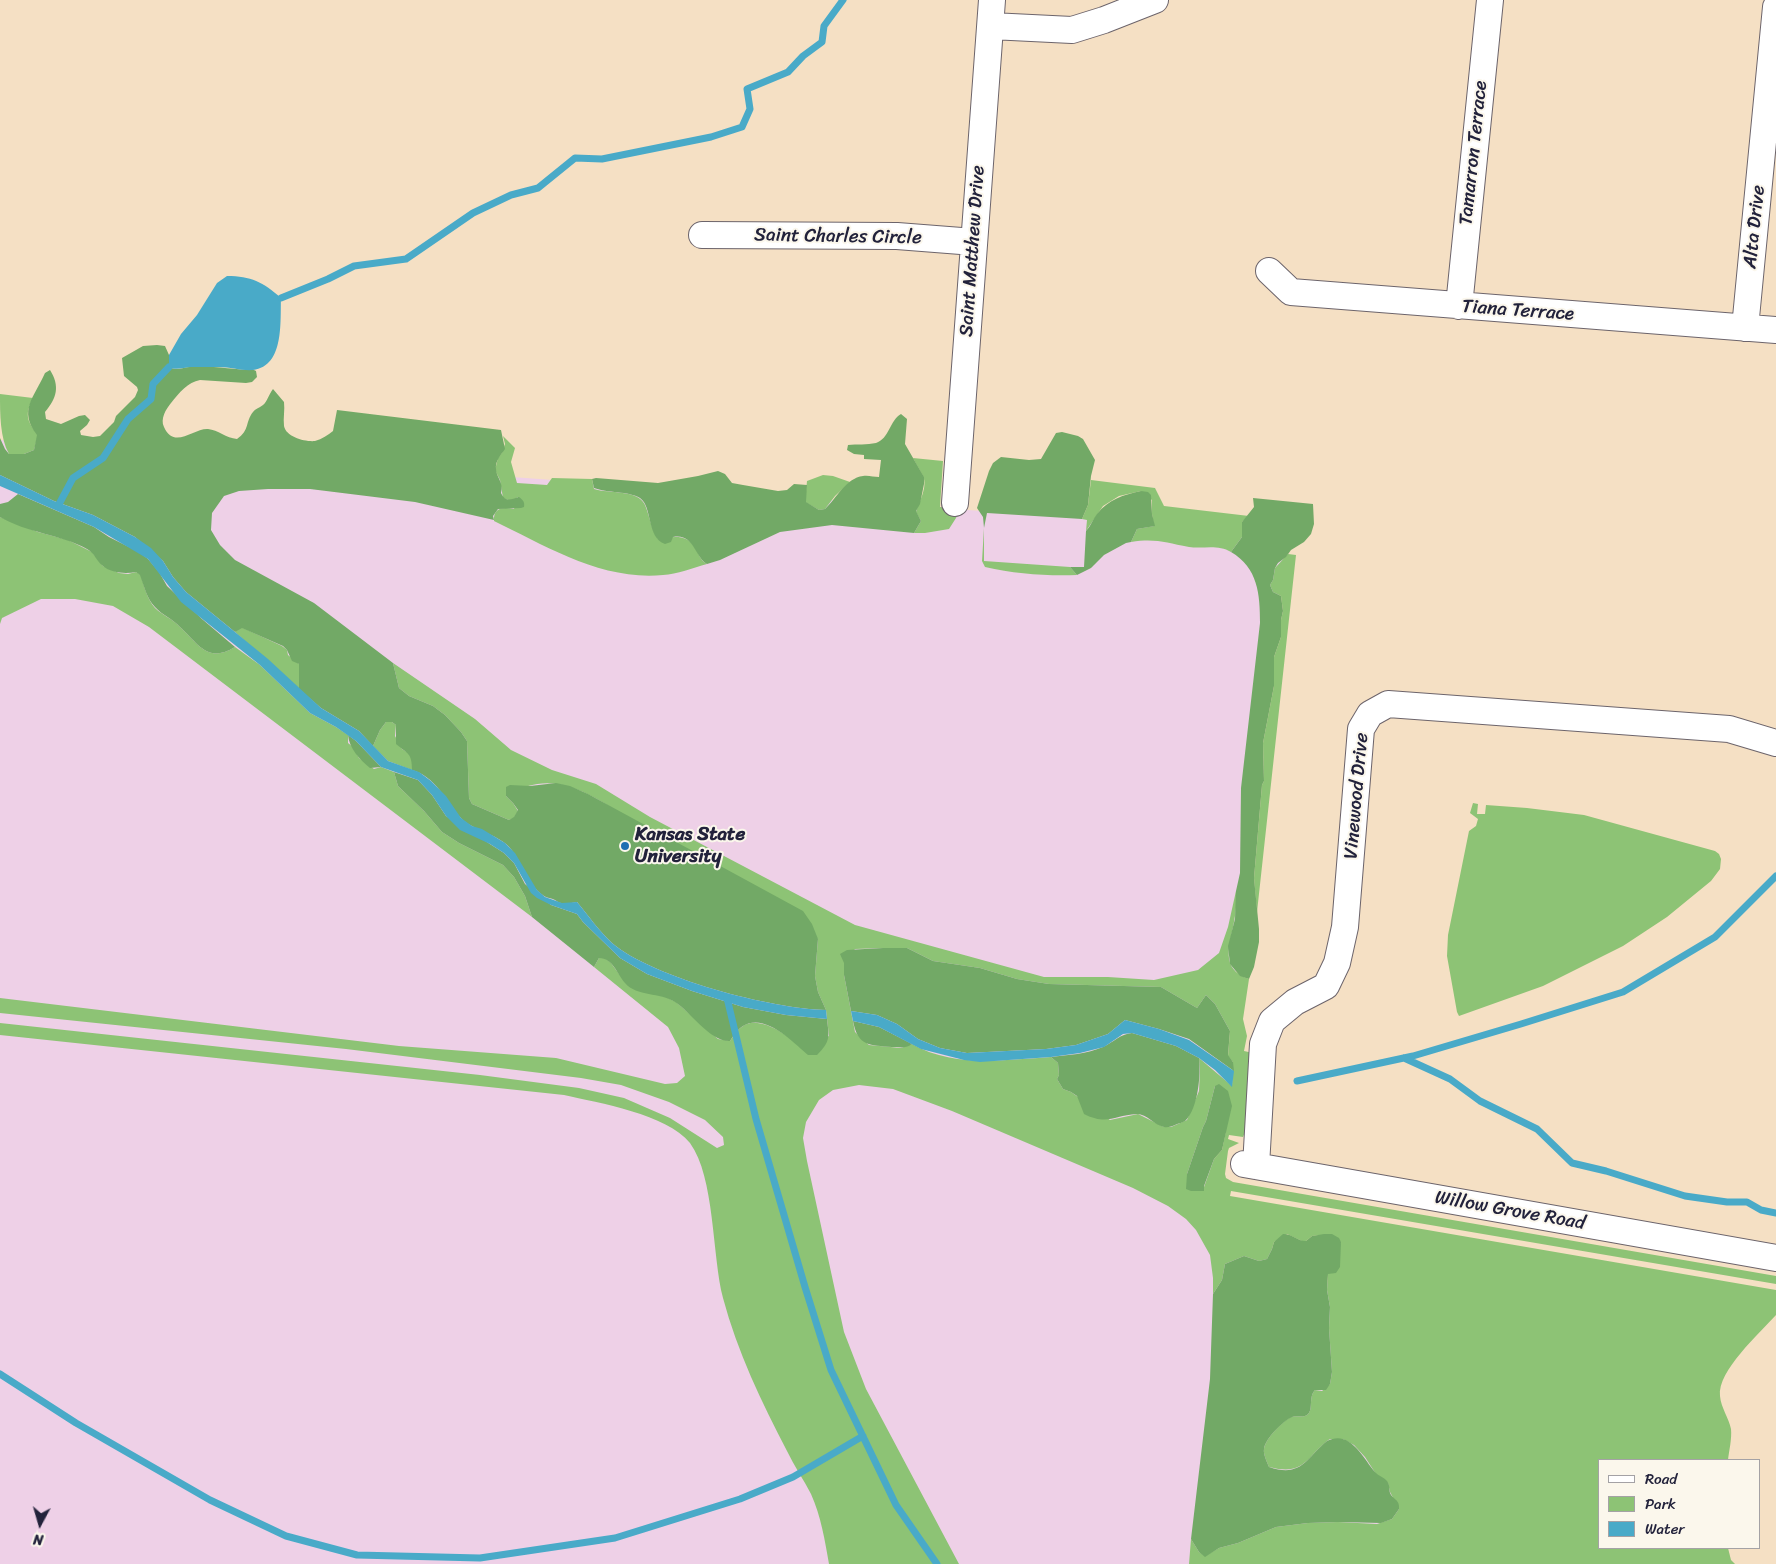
<!DOCTYPE html>
<html>
<head>
<meta charset="utf-8">
<style>
  body { margin:0 }
  #map { position:relative; width:1776px; height:1564px; overflow:hidden; background:#f5e0c4; font-family:Sriracha,sans-serif }
  canvas { display:block }
  .legend { position:absolute; left:1598px; top:1459px; width:162px; height:90px; box-sizing:border-box; background:#fbf7ec; border:1px solid #a4a2a5; margin:0; padding:6px 9px; list-style:none; font-size:15px; color:#22223b }
  .legend li { display:flex; align-items:center; gap:10px; height:25px }
  .legend b { width:25px; border:1px solid #a4a2a5 }
  .north { position:absolute; left:15px; top:1499px; width:50px; height:50px; -webkit-text-stroke:4px #fbf7ec; paint-order:stroke; rotate:186deg; font-size:14px; font-weight:700; line-height:20px; text-align:center; color:#22223b }
  .north::after { content:''; display:block; margin:auto; width:18px; height:22px; background:#22223b; clip-path:polygon(50% 0,100% 100%,50% 72%,0 100%) }
</style>
</head>
<body>
<div id="map">
<canvas width="1776" height="1564"></canvas>
<ul class="legend">
<li><b style="height:6px;background:#fff"></b>Road</li>
<li><b style="height:14px;background:#8dc375"></b>Park</li>
<li><b style="height:14px;background:#49aac8"></b>Water</li>
</ul>
<div class="north">N</div>
</div>
<script>
const g = document.querySelector('canvas').getContext('2d');
g.lineJoin = 'round';
function fill(path, color) { g.fillStyle = color; g.fill(path, 'evenodd'); }
function strokePath(path, color, width, dash) { g.strokeStyle = color; g.lineWidth = width; g.lineCap = dash ? 'butt' : 'round'; g.setLineDash(dash || []); g.stroke(path); }
function write(font, color, halo, rows, align = 'center') {
  g.font = font + ' Sriracha,sans-serif'; g.lineWidth = 4; g.setLineDash([]); g.textBaseline = 'middle'; g.strokeStyle = halo; g.fillStyle = color; for (const [text, x, y, turn = 0] of rows) {
    g.save(); g.translate(x, y); g.rotate((+turn || 0) * Math.PI / 180); g.textAlign = isNaN(turn) ? turn : align; if (halo) g.strokeText(text, 0, 0); g.fillText(text, 0, 0); g.restore();
  }
}
fill(new Path2D(`
  M0,440l1286,93 -77,673 391,254v88l98,16h-1698z`), '#eed0e7');
fill(new Path2D(`
  M0,394l33,4c-8,16 -7,22 5,37l-4,15 -10,4h-15c-9,-16 -9,-40 -9,-60z
  M503,436l12,12 -4,14 6,21 30,2 5,-7 40,1 2,10c15,5 44,0 51,16 5,12 6,24 13,34 14,-2 29,-6 37,9 5,7 4,11 12,16 -14,4 -30,10 -44,11 -61,6 -117,-29 -169,-54 -1,-14 10,-14 20,-12l4,-12 -7,4 -8,-3 -3,-18 -5,-10 3,-12 4,-5 3,-9z
  M913,458l30,3 -3,46 20,2 -4,9 -7,11 -24,4h-11l7,-12 -5,-9c3,-10 12,-25 7,-36 -3,-6 -7,-12 -10,-18z
  M823,475l10,1 17,6 -15,14 -10,13 -6,1 -14,-8 2,-21z
  M1091,480l64,8 9,18 85,10 -7,6v15l-11,15c-13,-8 -27,-3 -42,-5 -23,-4 -33,-9 -58,-5l6,-13 17,-3 -2,-12v-14l-11,-9 -22,5 -16,10 -17,25 1,-11 -5,-1 6,-14z
  M0,517l38,15 30,8 24,12 11,14 16,7 9,1 8,-2 5,3c3,11 6,24 14,33 7,7 18,11 25,19 19,17 27,37 55,20l25,18 50,48 26,14 12,8v8l5,4 6,11 15,11 7,-2 13,5 4,14 26,25 18,21 17,11 44,22 11,12 11,19 7,21 -383,-290 -36,-21 -38,-7h-34l-39,19 -2,6z
  M984,528v33l86,6 7,8c-31,1 -62,-1 -92,-8l-3,-6z
  M1288,554l8,1 -39,357 -3,-34 8,-93 2,-4 -1,-38 11,-57v-29l7,-20v-17l2,-9 -2,-15 -8,-4 -3,-7 3,-5 2,-12z
  M241,627l41,19 5,4 1,5 11,9v25l-64,-57z
  M393,663l82,56 36,31 41,20 44,14 54,33 205,108 189,52h64l46,3 44,-10 21,-17 9,-26 8,-36c1,10 0,20 -2,31 -4,23 -15,47 15,57l-6,40 4,17 -3,15 9,2 -8,79 -2,5 -14,-2 -1,4 11,4 -10,5 -1,3 -3,23 1,4 7,4 543,94v8l-545,-93 -1,5 546,94v25c-16,18 -59,56 -56,81 1,12 9,22 11,33 1,10 -2,22 -3,31h-128v88h128l3,12 4,4h-546l2,-25 8,13 6,4 14,-8 19,-5 38,-16 32,-4 30,-1 39,2 15,-5 7,-10 -9,-17 -2,-9 -12,-9 -11,-17 -11,-12 -11,-6h-13l-3,2c-22,18 -23,35 -58,26 -2,-5 -6,-13 -5,-18 1,-10 19,-28 27,-32 5,-2 11,1 16,-2 7,-5 1,-18 8,-25l7,1 8,-7 2,-12 -3,-44 1,-21 -3,-17 1,-16 13,-32 -21,-7 -8,1 -6,5h-4l-15,-7 -13,8 -2,7 -5,10 -8,2 -15,-5 -19,8 -3,16 -9,14v-16l-3,-23 -14,-25 -10,-11 -18,-13 -35,-18 -181,-77 -59,-22 -34,-4 -26,5 -14,10 -13,22 -3,16 4,23 37,171 22,57 93,175h-130c-4,-23 -8,-48 -18,-70 -7,-14 -17,-28 -24,-43 -25,-48 -50,-100 -64,-153 -11,-42 -8,-121 -33,-155 -23,-29 -91,-40 -126,-48l-564,-60v-12l480,52 99,13 45,10 46,20 47,30 7,-3 -1,-8 -18,-17 -36,-18 -48,-17 -40,-7 -235,-29 -346,-36v-15l399,48 157,12 109,26 12,-1 8,-7 -6,-28 -11,-21 -74,-60 5,-9h6l6,5 8,11 37,20 8,2 12,6 42,37 12,2c5,-7 9,-14 17,-17 17,-6 44,13 55,25l27,-13 -3,-26 -8,-18 -3,-16 3,-37 -214,-136c-34,-20 -62,-29 -98,-7l7,7 5,8 -4,7 -5,2 -37,-16 -3,-6 -2,-57 -6,-9 -16,-17 -12,-9 -24,-10 -10,-8zM883,948h24l26,13 47,7 37,11 32,5 112,3 36,21 9,-13 9,9 15,27 -2,25 5,6 -1,24 -33,-28 1,11 -1,22 -12,29 -16,7h-7l-26,-13 -28,6 -39,-28 -8,-3 -6,-10 2,-4 -1,-12 -7,-6c-47,3 -97,11 -139,-13l-11,4 -32,-3 -14,-13 -11,-57v-12l11,-14zM1215,1086l11,45 -4,19 -8,9 -10,28v3l-17,-16 16,-47 3,-6z
  M386,722h6l4,3 -1,11 7,13 8,5 2,4v12l-24,-9 -15,-15 7,-16z
  M1473,803l5,1 -1,10h8l1,-9 41,3 57,7 131,36 4,3 2,5 -1,10 -9,12 -44,36 -44,29 -80,40 -84,30 -2,-4 -10,-56 1,-21 21,-104 7,-5 2,-7 -8,-6z`), '#8dc375');
fill(new Path2D(`
  M157,345l8,1 4,9v12c8,4 12,1 20,0 22,-2 44,3 65,3l2,1 1,6 -5,5 -6,1 -46,-3c-12,2 -21,13 -29,23 -5,6 -11,16 -7,24 10,23 30,1 44,2 10,1 18,9 29,10 13,-9 8,-17 16,-27 2,-3 6,-4 10,-7 4,-3 6,-11 10,-16l11,13c1,8 -1,16 0,24 2,11 21,16 31,15 7,-2 13,-6 18,-10l4,-21 164,20 4,19c-4,6 -10,12 -9,20 0,8 8,13 5,24 5,10 10,6 18,4 4,3 6,5 5,10l-3,1 -23,1 -5,7 1,4 -79,-18 -105,-13h-42l-29,2 -15,5 -12,17 -1,17 9,15 15,15 79,43 79,60 6,25 10,8 24,10 12,9 16,17 6,9 2,57 3,6 37,16 5,-3 4,-7 -5,-7 -7,-7v-9l4,-2 20,1 26,-3 14,3 18,8 215,117 9,13 6,15 -3,37 3,16 8,18c-54,-1 -173,-32 -214,-67 -13,-12 -24,-28 -35,-41 -5,1 -11,2 -16,1 -2,0 -4,-2 -6,-3 -4,-2 -8,-2 -11,-4 -18,-12 -22,-38 -38,-52 -13,-11 -36,-15 -46,-27 -15,-17 -24,-40 -48,-47 0,-17 -4,-16 -16,-26v-19l-4,-3h-6l-6,8 -7,16 -14,-15 -38,-23 -22,-19v-25l-7,-3 -5,-11 -4,-4 -41,-18 -7,4 -49,-40 -13,-15 -10,-16 -28,-24 -42,-22 -39,-14 -54,-26v-37l5,11 4,5h15l10,-4 3,-15c-19,-25 -3,-37 8,-62l5,-3c10,16 7,28 -5,42l1,7 15,5 18,-8 6,-1 5,5 -3,5 -7,6 1,4 12,2 7,-1 14,-14 2,-6 19,-19 3,-7 -1,-3 -13,-11 -2,-18 21,-12z
  M901,414l6,5 -2,25 19,33v7l-4,20 -4,7 5,10 -7,12 -82,-8 -52,7 -60,28 -13,4c-13,-8 -13,-31 -34,-27l-2,5 -6,2c-19,-7 -12,-37 -25,-46 -11,-7 -33,-5 -46,-10l-2,-9 4,-1 62,5 40,-7 20,-5 7,3 7,9 11,2 35,6 9,-1 7,-6 13,1 -1,17 13,8 6,-1c11,-10 21,-31 38,-33 5,-1 11,1 16,1l2,-17 -17,-1v-4l-10,-1 -7,-4 1,-5c9,-1 19,0 28,-2 13,-4 14,-23 25,-29z
  M1062,432l16,4 5,3 12,21 -4,16 -3,29 -6,14 -95,-6 -3,15 -1,-11 -6,-9 12,-37 4,-8 8,-6 28,3 12,-1 15,-26z
  M1141,491l7,1 3,3 1,19 3,12 -18,3 -6,13 -5,1 -22,12 -13,13 -14,7 -7,-8h14l2,-36c5,-5 7,-12 11,-17 12,-15 26,-19 44,-23z
  M18,494l76,33 15,10 30,15 9,7 11,13 8,14 35,33 33,28c-28,17 -36,-3 -55,-20 -7,-8 -18,-12 -25,-20 -8,-8 -11,-21 -15,-32l-4,-3c-11,2 -25,1 -33,-6 -7,-5 -8,-13 -16,-17 -27,-15 -60,-16 -87,-32v-13l8,-2z
  M1253,498l60,6 1,20 -3,10 -7,8 -13,8 -5,7 -8,6 -3,5 -2,12 -3,5 3,7 8,4 2,15 -2,9v17l-7,20v29l-11,57 1,38 -2,4 -8,93 5,51v13l-5,25 -5,12 -9,-3 -10,-12 -2,-18 7,-27 1,-28 4,-18 1,-85 19,-165c0,-29 -2,-55 -29,-71l11,-15v-15l12,-15z
  M348,735l8,6 25,26 -11,1c-10,-8 -21,-20 -22,-33z
  M394,772l24,8 14,15 14,21 58,37 10,10 11,21 26,21 26,9 6,8 37,36 27,16 45,17 51,16 43,8 41,4c2,18 4,22 -10,36h-9c-14,-12 -43,-43 -65,-29 -5,3 -9,9 -13,15 -20,1 -39,-29 -55,-39 -15,-10 -38,-5 -50,-19 -8,-9 -12,-25 -26,-25l-5,9 -62,-50 -7,-21 -11,-19 -11,-12 -44,-22 -17,-11 -18,-21 -26,-25z
  M883,948h24l26,13 47,7 37,11 32,5 112,3 36,21 9,-13 9,9 15,27 -2,24 5,7 1,9 -45,-32 -30,-10 -34,-9 -17,14 -32,11 -30,4 -79,4 -27,-5 -22,-9 -21,-15 -20,-9 -26,-4 -7,-36v-12l-4,-9 7,-4z
  M853,1021l26,6 33,17c-7,5 -12,3 -20,3 -22,-2 -34,0 -39,-26z
  M1132,1033l44,13 23,12c2,16 -1,50 -13,62 -3,3 -7,3 -11,5 -3,1 -7,3 -11,2 -10,-2 -17,-13 -27,-13 -23,1 -29,12 -53,0l-7,-18 -6,-4 -8,-3 -6,-10 2,-4 -1,-12 -7,-6c17,-2 36,-3 52,-10 11,-5 17,-13 29,-14z
  M1219,1084l9,7 4,15 -10,44 -8,9 -10,27v5h-13l-5,-2 1,-15 16,-47 3,-6 9,-35z
  M1283,1234c10,0 14,7 23,7l6,-5 12,-2h8l7,4 2,4 -1,25 -4,6 -8,1 -1,16 3,17 -1,21 3,44 -2,12 -4,6h-11c-7,7 -1,20 -8,25 -5,3 -11,0 -15,2 -9,4 -27,22 -28,32 -1,5 3,13 5,18 33,11 37,-9 58,-26 23,-12 36,17 48,31 3,4 9,5 12,9 3,4 2,8 3,12 3,7 10,6 9,16l-7,10 -11,4 -43,-1 -30,1 -32,4 -38,16 -19,5 -14,9 -6,-5 -8,-13 19,-160 3,-85 9,-14 3,-16 19,-8 15,5 8,-2 5,-10 2,-7z`), '#72a966');
fill(new Path2D(`
  M227,276c24,0 36,6 54,22 -1,22 4,68 -28,72 -11,1 -22,-3 -34,-3 -9,0 -18,0 -27,0 -9,0 -15,4 -23,0v-12l12,-21 16,-19 20,-32z
  M0,475l54,26 39,14 42,22 16,11 12,13 10,16 13,15 82,67 53,49 38,23 29,30 31,11 12,9 15,15 15,22 11,8 10,3 23,14 10,10 22,37 8,7 17,6 15,-1c11,13 22,29 35,41 41,35 160,66 214,67l1,9 -41,-4 -43,-8 -51,-16 -45,-17 -27,-16 -37,-36 -6,-8 -26,-9 -14,-7 -6,-5 -17,-30 -10,-10 -14,-9 -30,-14 -14,-14 -14,-21 -14,-15 -37,-13 -25,-26 -20,-14 -26,-14 -50,-48 -79,-63 -33,-43 -54,-32 -94,-41z
  M851,1011l26,4 20,9 21,15 22,9 27,5 79,-4 30,-4 32,-11 17,-14 34,9 30,11 45,31 -2,16 -17,-17 -16,-12 -23,-12 -44,-13 -9,1 -19,13 -24,6 -29,4 -71,5 -16,-2 -43,-11 -42,-22 -26,-6z`), '#49aac8');
strokePath(new Path2D(`
  M281,298l47,-19 26,-13 52,-7 67,-46 38,-18 27,-7 37,-30 27,1 109,-22 31,-10 8,-18 -3,-20 41,-17 15,-16 19,-14 2,-16 19,-26
  M58,506l15,-28 30,-20 25,-39 23,-20 2,-15 16,-17
  M727,998l29,121 49,168 26,83 65,135 41,59
  M1404,1058l46,21 30,22 57,28 35,34 34,8 79,25 42,6h20l14,8 15,3
  M1297,1081l116,-25 108,-32 102,-32 92,-55 61,-61
  M0,1374l76,49 134,77 76,36 71,19 123,3 135,-20 125,-39 53,-22 70,-41`), '#49aac8', 7);
const minor = new Path2D(`
  M991,26l81,4 32,-10 51,-20
  M702,235l195,1 77,6
  M1269,271l22,21 485,38
  M1459,306l31,-306
  M1745,328l31,-321
  M955,503l37,-503
  M1244,1164l532,94
  M1256,1166l7,-122 9,-23 23,-19 31,-16 11,-23 8,-36 16,-198 9,-15 18,-10 341,25 47,14`);
strokePath(minor, '#6c646b', 28);
strokePath(minor, '#fff', 26);
for (const [x, y, r, color] of [
  [625,846,5,"#1f6fb2"]
]) { const dot = new Path2D(); dot.arc(x, y, r, 0, 2 * Math.PI); g.fillStyle = color; g.fill(dot); strokePath(dot, '#fbf7ec', 2); }
write('19px', '#22223b', '#fbf7ec', [
  ["Tamarron Terrace",1474,153,-84],
  ["Alta Drive",1755,227,-84],
  ["Saint Charles Circle",838,237,1],
  ["Saint Matthew Drive",973,251,-86],
  ["Tiana Terrace",1518,311,4],
  ["Vinewood Drive",1357,796,-85],
  ["Willow Grove Road",1510,1211,10]
]);
write('bold 19px', '#22223b', '#fbf7ec', [
  ["Kansas State",635,835],
  ["University",635,857]
], 'left');
</script>
</body>
</html>
